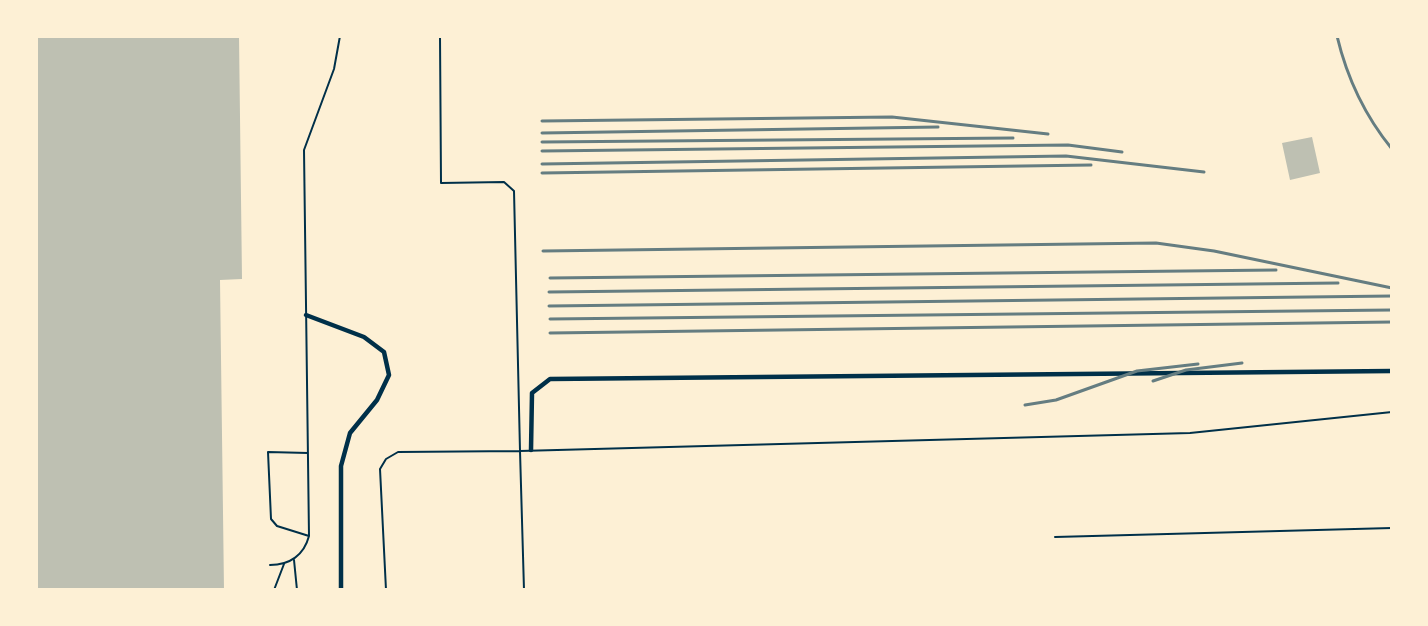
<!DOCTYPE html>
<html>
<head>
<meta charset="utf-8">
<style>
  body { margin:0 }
  #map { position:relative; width:1428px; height:626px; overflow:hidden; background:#fdf0d5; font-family:Lora,serif }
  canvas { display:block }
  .frame { position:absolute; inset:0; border:38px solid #fdf0d5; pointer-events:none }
</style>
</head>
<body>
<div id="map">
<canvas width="1428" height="626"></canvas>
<div class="frame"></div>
</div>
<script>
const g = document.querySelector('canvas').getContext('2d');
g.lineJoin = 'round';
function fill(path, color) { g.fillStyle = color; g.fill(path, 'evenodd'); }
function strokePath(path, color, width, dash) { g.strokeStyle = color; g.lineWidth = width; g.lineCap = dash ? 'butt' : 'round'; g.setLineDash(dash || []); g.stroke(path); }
fill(new Path2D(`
  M36,36h203l3,243 -22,1 4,310h-188z
  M1312,137l8,36 -30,7 -8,-37z`), '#bec0b2');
strokePath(new Path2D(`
  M440,36l1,147 63,-1 10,9 6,260 670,-18 202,-21
  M308,453l-40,-1 3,67 6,7 32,10
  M1055,537l337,-9
  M294,560l3,30
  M270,565c20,0 34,-10 39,-29l-5,-386 30,-81 6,-33
  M274,590l10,-26
  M386,590l-6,-121 6,-10 12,-7 122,-1 4,139`), '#003049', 2);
strokePath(new Path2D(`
  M306,315l58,22 20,15 5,23 -12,25 -27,33 -9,33v124
  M531,450l1,-57 18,-14 842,-8`), '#003049', 4.5);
strokePath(new Path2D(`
  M1337,36c10,42 28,80 55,113
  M542,121l350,-4 156,17
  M542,133l396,-6
  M542,142l471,-4
  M542,151l526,-6 54,7
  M542,164l524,-8 138,16
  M542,173l549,-8
  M543,251l613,-8 58,8 178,37
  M550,278l726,-8
  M549,292l789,-9
  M549,306l843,-10
  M550,319l842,-9
  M550,333l842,-11
  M1153,381l33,-11 56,-7
  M1025,405l31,-5 81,-29 61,-7`), '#657d81', 3);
</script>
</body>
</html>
